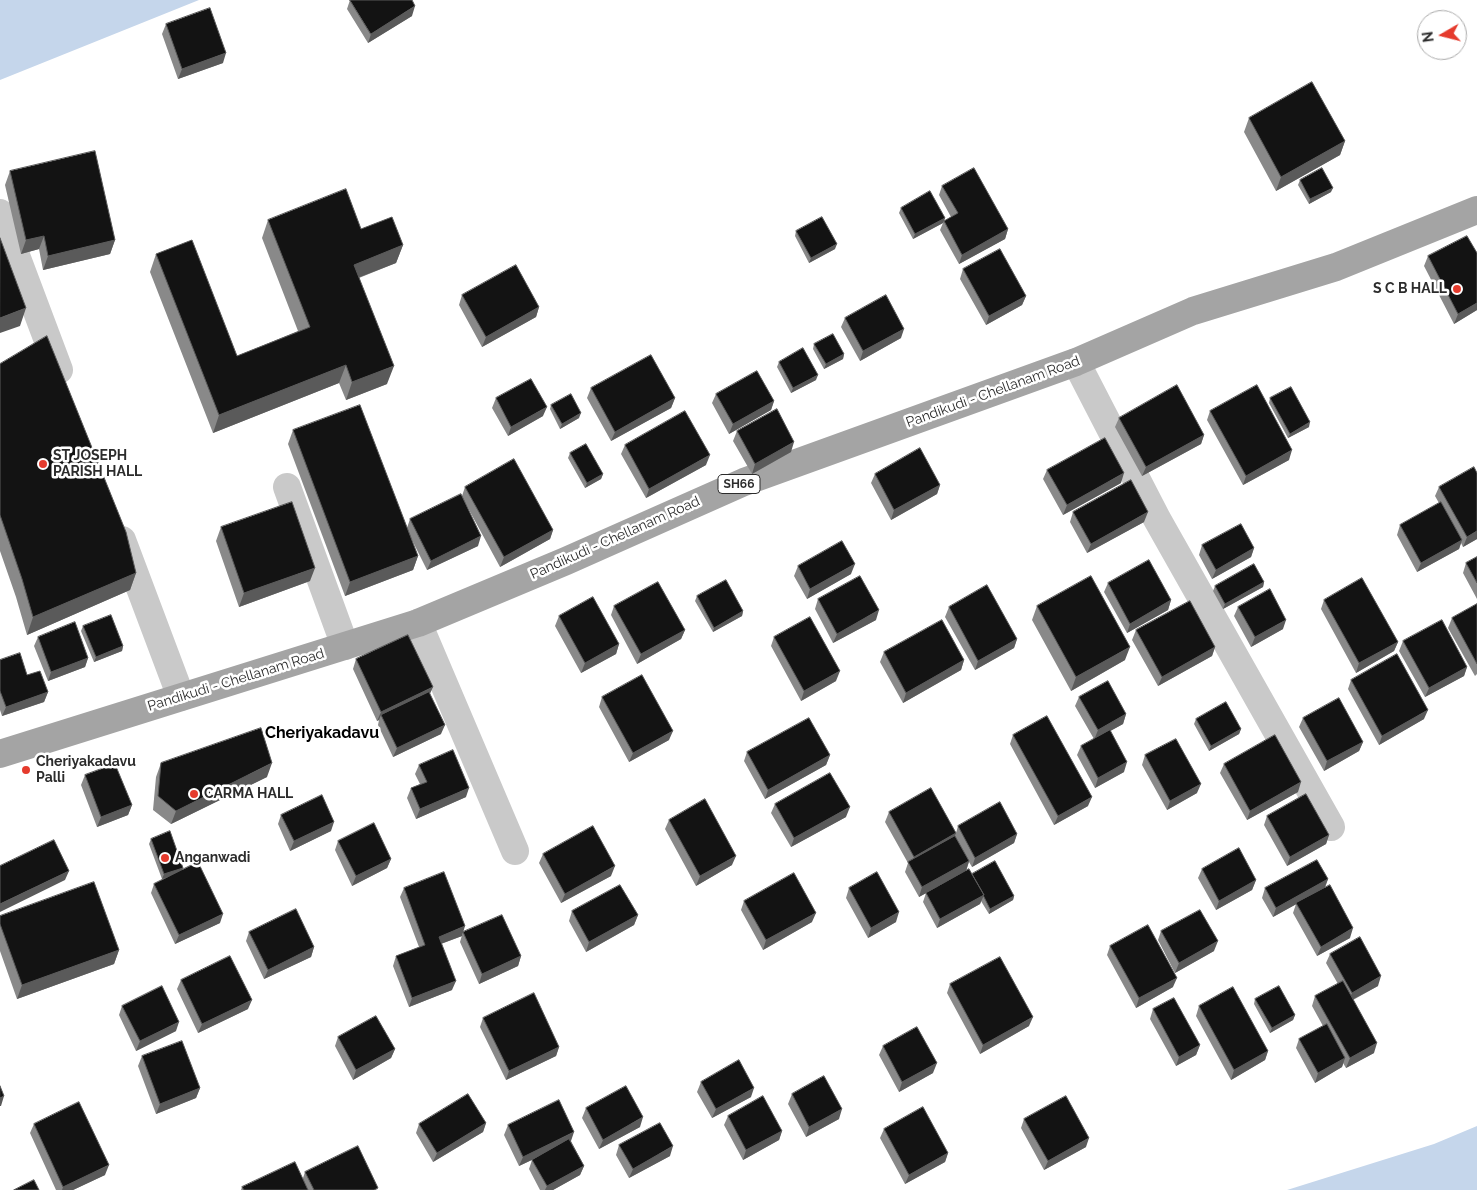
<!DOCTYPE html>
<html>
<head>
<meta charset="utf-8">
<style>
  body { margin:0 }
  #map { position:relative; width:1477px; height:1190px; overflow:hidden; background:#fff; font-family:Raleway,sans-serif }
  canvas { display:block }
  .north { position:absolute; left:1417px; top:10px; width:50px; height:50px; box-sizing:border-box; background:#fff; border:1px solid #ababab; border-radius:50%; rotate:262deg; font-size:14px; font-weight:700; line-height:20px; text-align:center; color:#2c2c2c }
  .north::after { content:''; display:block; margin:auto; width:18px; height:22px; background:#e53b2d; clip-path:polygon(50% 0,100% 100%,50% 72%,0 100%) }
</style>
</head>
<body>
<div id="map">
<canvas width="1477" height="1190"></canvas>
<div class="north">N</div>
</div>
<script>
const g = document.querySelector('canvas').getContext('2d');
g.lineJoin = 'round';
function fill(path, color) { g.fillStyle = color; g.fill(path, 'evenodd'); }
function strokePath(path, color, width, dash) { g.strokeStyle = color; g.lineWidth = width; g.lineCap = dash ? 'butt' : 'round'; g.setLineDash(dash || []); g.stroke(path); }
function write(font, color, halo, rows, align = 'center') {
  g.font = font + ' Raleway,sans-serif'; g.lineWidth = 5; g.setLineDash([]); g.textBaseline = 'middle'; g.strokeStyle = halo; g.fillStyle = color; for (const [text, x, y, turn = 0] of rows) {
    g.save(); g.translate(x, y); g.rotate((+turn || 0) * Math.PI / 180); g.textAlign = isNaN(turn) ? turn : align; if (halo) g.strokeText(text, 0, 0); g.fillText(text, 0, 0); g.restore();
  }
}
fill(new Path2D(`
  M0,0h199l-199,80z
  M1477,1126v64h-190l147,-46z`), '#c5d6eb');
strokePath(new Path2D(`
  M0,213l59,157
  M1076,362l81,157 174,308
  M287,487l58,159
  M122,540l59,157
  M418,623l97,228`), '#c9c9c9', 28);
strokePath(new Path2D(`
  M0,754l418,-131 148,-62 178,-79 332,-120 117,-51 143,-44 141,-57`), '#a4a4a4', 28);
fill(new Path2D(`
  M350,0l62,16 -44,27 -21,-34z
  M166,24l57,39 -45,16 -16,-45z
  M1249,118l96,23 -5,14 -64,36 -32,-59z
  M10,171l105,69 -5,14 -67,16 -4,-21 -18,5 -16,-69z
  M1300,180l31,12 -22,12 -11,-19z
  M942,186l66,43 -3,10 -46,25 -19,-34 3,-7 -30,16 -14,-26 2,-5 44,10 -1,3 7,-4 -12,-22z
  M268,220l93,9 42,16 -7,18 -37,15 28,106 -41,16 -7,-17 -126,50 -63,-161 6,-18 81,102 61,-25 -36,-93z
  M796,231l39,18 -26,14 -14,-27z
  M1428,256l49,54 -23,14 -30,-58z
  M963,269l63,27 -4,9 -36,20 -26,-46z
  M462,295l77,12 -3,10 -54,30 -23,-42z
  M845,318l56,20 -41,23 -19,-34z
  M814,344l30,10 -1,5 -19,10 -11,-20z
  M779,362l37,18 -25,13 -14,-26z
  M0,364l136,209 -6,17 -103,45 -11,-38 -16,-46z
  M591,388l84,10 -4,10 -60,33 -24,-43z
  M716,394l58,7 -3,9 -42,24 -17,-31z
  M496,398l47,18 -35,20 -16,-28z
  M1270,398l39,29 -21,11 -19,-35z
  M551,405l28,13 -19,11 -10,-20z
  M1210,411l79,49 -46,25 -36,-65z
  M1119,418l85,17 -3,9 -59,32 -27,-49z
  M293,430l114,98 3,-9 52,-23 3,-9 88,43 -3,9 -50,28 -38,-70 16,49 -51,24 -20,-40 11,26 -5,14 -68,26 -57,-152z
  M737,431l54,21 -39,22 -19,-33z
  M625,445l81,20 -60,33 -25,-44z
  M570,453l33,21 -2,5 -16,9 -17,-30z
  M1047,470l74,13 -58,32 -20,-36z
  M875,474l65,11 -3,9 -46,26 -20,-37z
  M1439,487l38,52 -14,8 -2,-4 -2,6 -42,23 -20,-37 3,-10 39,-22 -4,-7z
  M1073,512l71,10 -57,31 -17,-31z
  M221,527l89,54 -71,26 -23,-66z
  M1202,545l52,3 -3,9 -39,22 -13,-24z
  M1477,557v42l-14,-26 3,-10z
  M798,566l53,8 -44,25 -13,-23z
  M1264,582l-1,5 -40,22 -10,-18 2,-5z
  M1108,583l63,17 -3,10 -41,23 -23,-41z
  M697,596l46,15 -1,5 -29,16 -18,-31z
  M818,599l58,21 -43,23 -18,-34z
  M1324,600l74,42 -4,9 -38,22 -35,-64z
  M1477,604v70l-2,2 -27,-48 4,-10z
  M614,606l71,24 -4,9 -44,25 -26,-49z
  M1037,606l88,54 -54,31 -39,-71z
  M949,607l68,32 -3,9 -39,22 -30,-53z
  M1238,607l45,22 -32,18 -17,-31z
  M559,616l60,28 -3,10 -35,19 -26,-47z
  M83,626l40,20 -1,5 -28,11 -13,-31z
  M1136,630l79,17 -3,9 -54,30 -26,-46z
  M38,637l50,21 -3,9 -37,14 -14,-35z
  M774,637l62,44 -35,20 -30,-55z
  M1403,641l64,26 -3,9 -39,21 -26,-46z
  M884,652l80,8 -3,10 -58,33 -23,-41z
  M356,659l74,35 11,40 -48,23 -15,-32 1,-5 -2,1 -24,-52z
  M0,660l27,15 21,17 -4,10 -42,14 -2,-6z
  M1351,680l73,39 -45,26 -31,-56z
  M602,697l67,43 -40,22 -30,-55z
  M1079,697l47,17 -3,10 -13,7 14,41 -29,16 -18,-33 4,-9 13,-7 -19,-33z
  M1303,718l60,24 -4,9 -35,20 -25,-44z
  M1196,719l45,10 -2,5 -30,17 -15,-27z
  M1013,735l75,71 -34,19 -44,-81z
  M747,752l83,3 -4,10 -61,34 -21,-38z
  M1145,755l52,38 -30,17 -25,-45z
  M161,763l106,14 -96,47 -18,-14 3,-33z
  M1224,764l74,28 -51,28 -27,-47z
  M419,765l47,32 -50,22 -9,-21 4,-10 9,-4 -5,-10z
  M85,775l47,30 -4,10 -31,12 -16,-42z
  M775,804l71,13 -55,30 -20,-34z
  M889,812l67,21 2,-7 59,8 -3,9 -42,24 -3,-5 -3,9 -47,26 -14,-25 3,-9 -23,-41z
  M281,815l50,16 -41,20 -12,-27z
  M1267,816l62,19 -3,9 -39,22 -23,-41z
  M669,820l63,45 -36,21 -31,-57z
  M151,839l31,31 38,53 -45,21 -24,-51 3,-9 16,-8 -8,3 -13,-35z
  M338,841l53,18 -4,9 -35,18 -17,-36z
  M543,854l68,22 -50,27 -22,-40z
  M1202,869l54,11 -4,10 -36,20 -18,-32z
  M972,874l42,22 -1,4 -24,14 -8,-13 -1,3 -43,24 -14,-26 3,-9z
  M1328,879l-3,9 25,50 -33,18 -24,-43 3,-9 -23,13 -11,-19 3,-10z
  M404,888l58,48 -21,8 11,46 -43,17 -16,-41 3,-10 23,-9 -19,-50z
  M849,888l47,34 -28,16 -22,-40z
  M744,901l68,21 -49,28 -22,-40z
  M572,911l66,4 -4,10 -48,27 -17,-31z
  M0,916l119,34 -5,14 -97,35 -17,-48z
  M1161,931l53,20 -39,22 -17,-33z
  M249,932l65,15 -3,10 -47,22 -18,-38z
  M463,932l58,24 -3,10 -39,18 -19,-42z
  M1110,946l63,41 -37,21 -29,-53z
  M1330,954l48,32 -25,14 21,53 -28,15 -3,-5 -1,4 -27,16 -19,-35 3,-9 24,-13 -11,-20 3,-10 23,-12 -12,-21z
  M181,980l67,29 -50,24 -21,-44z
  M950,984l79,42 -49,28 -33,-61z
  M1255,999l40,16 -2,5 -23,13 -16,-29z
  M122,1006l54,25 -40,20 -17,-36z
  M1199,1006l69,45 -3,9 -34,20 -35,-64z
  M1153,1009l47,36 -4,10 -20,11 -26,-47z
  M483,1018l76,29 -3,9 -50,24 -26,-53z
  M338,1037l57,12 -4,9 -38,22 -18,-34z
  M883,1046l50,27 -34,19 -20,-37z
  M142,1056l58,32 -4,10 -40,16 -18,-48z
  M701,1082l50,15 -39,21 -15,-26z
  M792,1094l47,25 -33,18 -18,-33z
  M586,1108l54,19 -41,22 -17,-31z
  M728,1116l54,15 -3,9 -36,20 -19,-35z
  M1024,1119l62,28 -42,23 -23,-42z
  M486,1123l-3,9 -50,30 -17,-29 3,-9z
  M34,1124l71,51 -32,15h-17l-26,-57z
  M508,1125l63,16 13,25 -4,9 -27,15h-13l-11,-21 3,-9 -13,6 -15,-31z
  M884,1129l64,24 -3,9 -40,22 -25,-46z
  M619,1145l51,11 -41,22 -13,-23z
  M305,1172l73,18h-137l1,-3 61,-9z`), '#898989');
fill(new Path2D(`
  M415,6l-3,10 -44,27 3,-9z
  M226,53l-3,10 -45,16 4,-10z
  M1345,141l-5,14 -64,36 5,-14z
  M1333,188l-2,4 -22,12 1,-5z
  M945,218l-2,5 -30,16 2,-5z
  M1008,229l-3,10 -46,25 3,-9z
  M44,236l-5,13 -18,5 5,-14z
  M115,240l-5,14 -67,16 5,-14z
  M837,244l-2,5 -26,14 2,-5z
  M403,245l-7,18 -49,19 7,-17z
  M1026,296l-4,9 -36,20 3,-9z
  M1477,303v7l-23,14 4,-10z
  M539,307l-3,10 -54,30 4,-10z
  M26,308l-6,18 -20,7v-15z
  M904,329l-3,9 -41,23 3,-10z
  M844,354l-1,5 -19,10 2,-5z
  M346,365l-7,18 -126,50 6,-18z
  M394,366l-7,18 -41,16 6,-18z
  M818,375l-2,5 -25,13 2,-5z
  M675,398l-4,10 -60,33 4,-9z
  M774,401l-3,9 -42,24 4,-10z
  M547,407l-4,9 -35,20 3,-9z
  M581,413l-2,5 -19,11 2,-5z
  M1310,422l-1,5 -21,11 2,-4z
  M1204,435l-3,9 -59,32 4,-9z
  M794,442l-3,10 -39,22 3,-10z
  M1292,450l-3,10 -46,25 3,-9z
  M710,455l-4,10 -60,33 3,-9z
  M1124,473l-3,10 -58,32 4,-10z
  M603,474l-2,5 -16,9 2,-5z
  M940,485l-3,9 -46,26 3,-10z
  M1148,512l-4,10 -57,31 4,-9z
  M553,530l-3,9 -50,28 4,-10z
  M1477,531v8l-14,8 4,-10z
  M481,536l-3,10 -51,24 4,-9z
  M1462,540l-3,9 -42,23 4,-9z
  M1254,548l-3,9 -39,22 4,-9z
  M418,556l-5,14 -68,26 5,-14z
  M855,564l-4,10 -44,25 3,-10z
  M315,568l-5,13 -71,26 5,-14z
  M136,573l-6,17 -103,45 6,-18z
  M1264,582l-1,5 -40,22 2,-5z
  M1171,600l-3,10 -41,23 3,-9z
  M879,610l-3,10 -43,23 4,-9z
  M743,611l-1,5 -29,16 1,-4z
  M1286,620l-3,9 -32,18 4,-10z
  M685,630l-4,9 -44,25 4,-10z
  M1017,639l-3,9 -39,22 3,-9z
  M1398,642l-4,9 -38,22 3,-10z
  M619,644l-3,10 -35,19 4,-10z
  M123,646l-1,5 -28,11 2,-5z
  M1130,647l-5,13 -54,31 5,-14z
  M1215,647l-3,9 -54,30 4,-9z
  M88,658l-3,9 -37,14 3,-9z
  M964,660l-3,10 -58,33 3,-10z
  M1467,667l-3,9 -39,21 4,-9z
  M840,671l-4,10 -35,20 3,-10z
  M433,687l-4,9 -48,19 -2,5 -2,1 4,-9z
  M48,692l-4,10 -42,14 4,-9z
  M1428,710l-4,9 -45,26 3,-9z
  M1126,714l-3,10 -29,16 4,-10z
  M445,725l-4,9 -48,23 4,-9z
  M1241,729l-2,5 -30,17 2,-5z
  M673,731l-4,9 -40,22 4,-9z
  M1363,742l-4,9 -35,20 3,-10z
  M830,755l-4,10 -61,34 3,-9z
  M1127,762l-3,10 -29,16 3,-10z
  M272,763l-5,14 -96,47 5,-13z
  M1301,782l-3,10 -51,28 3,-9z
  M1201,784l-4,9 -30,17 3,-9z
  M469,788l-3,9 -50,22 4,-10z
  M1092,797l-4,9 -34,19 4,-9z
  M132,805l-4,10 -31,12 4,-10z
  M850,807l-4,10 -55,30 3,-9z
  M334,822l-3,9 -41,20 4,-10z
  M956,833l-4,10 -42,23 4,-9z
  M1017,834l-3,9 -42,24 3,-9z
  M1329,835l-3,9 -39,22 3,-9z
  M736,856l-4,9 -36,21 4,-10z
  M391,859l-4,9 -35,18 4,-10z
  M969,861l-3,10 -47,26 3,-10z
  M615,866l-4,10 -50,27 4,-9z
  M183,868l-2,5 -19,6 2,-5z
  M69,871l-4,9 -65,32v-8z
  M1328,879l-4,10 -51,28 3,-9z
  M1256,880l-4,10 -36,20 3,-9z
  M984,895l-4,9 -43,24 3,-9z
  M1014,896l-1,4 -24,14 1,-5z
  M899,912l-3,10 -28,16 3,-10z
  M816,913l-4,9 -49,28 3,-10z
  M223,914l-3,9 -45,21 4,-9z
  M638,915l-4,10 -48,27 3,-10z
  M465,926l-3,10 -27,10 4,-9z
  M1353,928l-3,10 -33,18 4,-9z
  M1218,941l-4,10 -39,22 4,-10z
  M314,947l-3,10 -47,22 4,-9z
  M119,950l-5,14 -97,35 5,-14z
  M521,956l-3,10 -39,18 3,-10z
  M1381,976l-3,10 -30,16 4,-9z
  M1177,978l-4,9 -37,21 3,-10z
  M456,981l-4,9 -43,17 3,-9z
  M252,1000l-4,9 -50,24 4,-9z
  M1295,1015l-2,5 -23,13 2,-5z
  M1033,1017l-4,9 -49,28 3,-9z
  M179,1022l-3,9 -40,20 4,-10z
  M1377,1043l-3,10 -28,15 4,-10z
  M1200,1045l-4,10 -20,11 3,-9z
  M559,1047l-3,9 -50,24 3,-9z
  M395,1049l-4,9 -38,22 3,-10z
  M1268,1051l-3,9 -34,20 3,-10z
  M1345,1058l-3,9 -27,16 3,-10z
  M937,1063l-4,10 -34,19 3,-10z
  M200,1088l-4,10 -40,16 4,-10z
  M754,1088l-3,9 -39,21 4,-9z
  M4,1096l-3,10h-1v-8z
  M842,1109l-3,10 -33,18 3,-10z
  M643,1117l-3,10 -41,22 4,-9z
  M486,1123l-3,9 -50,30 4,-9z
  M782,1131l-3,9 -36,20 3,-10z
  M574,1132l-3,9 -52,25 4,-9z
  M1089,1138l-3,9 -42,23 4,-9z
  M673,1146l-3,10 -41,22 4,-9z
  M948,1153l-3,9 -40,22 4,-9z
  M109,1165l-4,10 -32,15h-11l1,-3z
  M584,1166l-4,9 -27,15h-8l2,-4z`), '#5a5a5a');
const building = new Path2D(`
  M350,0h62l3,6 -44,28z
  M210,8l16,45 -44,16 -16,-45z
  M1312,82l33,59 -64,36 -32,-59z
  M95,151l20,89 -67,16 -4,-20 -18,4 -16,-69z
  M974,168l34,61 -46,26 -18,-34 14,-8 -16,-27z
  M1322,168l11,20 -23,11 -10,-19z
  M346,189l15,40 31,-12 11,28 -49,20 40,101 -42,16 -6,-17 -127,50 -63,-161 36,-14 45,116 73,-29 -42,-107z
  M930,191l15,27 -30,16 -14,-26z
  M822,217l15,27 -26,14 -15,-27z
  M1467,236l10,17v50l-19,11 -30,-58z
  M0,238l26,70 -26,10z
  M1000,249l26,47 -37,20 -26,-47z
  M516,265l23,42 -53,30 -24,-42z
  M886,295l18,34 -41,22 -18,-33z
  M833,334l11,20 -18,10 -12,-20z
  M47,336l79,196 10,41 -103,44 -11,-38 -22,-64v-151z
  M803,348l15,27 -25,13 -14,-26z
  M651,355l24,43 -60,34 -24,-44z
  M757,371l17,30 -41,23 -17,-30z
  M531,379l16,28 -36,20 -15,-29z
  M1177,385l27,50 -58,32 -27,-49z
  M1257,385l35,65 -46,26 -36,-65z
  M1291,387l19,35 -20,12 -20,-36z
  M571,394l10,19 -19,11 -11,-19z
  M360,405l58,151 -68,26 -57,-152z
  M777,409l17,33 -39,22 -18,-33z
  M685,411l25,44 -61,34 -24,-44z
  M1105,438l19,35 -57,32 -20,-35z
  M586,444l17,30 -16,9 -17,-30z
  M920,448l20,37 -46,25 -19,-36z
  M514,459l39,71 -49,27 -39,-70z
  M1474,467l3,6v58l-10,6 -28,-50z
  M1131,480l17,32 -57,32 -18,-32z
  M461,494l20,42 -50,25 -21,-42z
  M292,502l23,66 -71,25 -23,-66z
  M1441,502l21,38 -41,23 -21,-38z
  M1241,524l13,24 -38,22 -14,-25z
  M842,541l13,23 -45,25 -12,-23z
  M1477,557v26l-11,-20z
  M1149,560l22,40 -41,24 -22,-41z
  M1254,564l10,18 -39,22 -10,-18z
  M860,576l19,34 -42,24 -19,-35z
  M1091,576l39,71 -54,30 -39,-71z
  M1362,578l36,64 -39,21 -35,-63z
  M726,580l17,31 -29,17 -17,-32z
  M658,582l27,48 -44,24 -27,-48z
  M987,585l30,54 -39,22 -29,-54z
  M1270,589l16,31 -31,17 -17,-30z
  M593,597l26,47 -34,19 -26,-47z
  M1190,601l25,46 -53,30 -26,-47z
  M1477,604v60l-25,-46z
  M111,615l12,31 -27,11 -13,-31z
  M810,617l30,54 -36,20 -30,-54z
  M942,620l22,40 -58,33 -22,-41z
  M1442,620l25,47 -38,21 -26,-47z
  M75,622l13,36 -37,14 -13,-35z
  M408,635l25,52 -52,25 -25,-53z
  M20,653l7,22 13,-4 8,21 -42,15 -6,-16v-31z
  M1397,654l31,56 -46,26 -31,-56z
  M642,675l31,56 -40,22 -31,-56z
  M1108,681l18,33 -28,16 -19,-33z
  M429,692l16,33 -48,23 -16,-33z
  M1339,698l24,44 -36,19 -24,-43z
  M1226,702l15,27 -30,17 -15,-27z
  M1047,716l45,81 -34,19 -45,-81z
  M809,718l21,37 -62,35 -21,-38z
  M261,728l11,35 -96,48 -18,-15 3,-33z
  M1110,730l17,32 -29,16 -17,-32z
  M1275,735l26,47 -51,29 -26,-47z
  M1176,739l25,45 -31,17 -25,-46z
  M453,750l16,38 -49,21 -9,-21 16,-6 -8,-17z
  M115,764l17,41 -31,12 -16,-42z
  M830,773l20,34 -56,31 -19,-34z
  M931,788l25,45 -42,24 -25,-45z
  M1306,794l23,41 -39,22 -23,-41z
  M322,795l12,27 -40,19 -13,-26z
  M705,799l31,57 -36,20 -31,-56z
  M1000,802l17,32 -42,24 -17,-32z
  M374,823l17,36 -35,17 -18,-35z
  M593,826l22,40 -50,28 -22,-40z
  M170,831l13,37 -19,6 -13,-35z
  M955,836l14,25 -47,26 -14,-25z
  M54,840l15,31 -69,33v-38z
  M1239,848l17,32 -37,21 -17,-32z
  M1317,860l11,19 -52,29 -11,-20z
  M995,861l19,35 -24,13 -7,-14h1l-12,-21z
  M198,862l25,52 -44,21 -25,-51z
  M969,869l15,26 -44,24 -14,-26z
  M444,872l21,54 -26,11 17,44 -44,17 -16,-42 29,-11 -21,-57z
  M877,872l22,40 -28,16 -22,-40z
  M794,873l22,40 -50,27 -22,-39z
  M94,882l25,68 -97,35 -22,-61v-8z
  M620,885l18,30 -49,27 -17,-31z
  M1330,885l23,43 -32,19 -25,-44z
  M296,909l18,38 -46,23 -19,-38z
  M1200,910l18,31 -39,22 -18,-32z
  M502,915l19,41 -39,18 -19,-42z
  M1148,925l29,53 -38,20 -29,-52z
  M1360,937l21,39 -29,17 -22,-39z
  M230,956l22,44 -50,24 -21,-44z
  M1000,957l33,60 -50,28 -33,-61z
  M1343,981l34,62 -27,15 -35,-62z
  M162,986l17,36 -39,19 -18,-35z
  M1279,986l16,29 -23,13 -17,-29z
  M1233,987l35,64 -34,19 -35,-64z
  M534,993l25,54 -50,24 -26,-53z
  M1174,998l26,47 -21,12 -26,-48z
  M376,1016l19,33 -39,21 -18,-33z
  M1327,1024l18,34 -27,15 -19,-34z
  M917,1027l20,36 -35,19 -19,-36z
  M182,1041l18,47 -40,16 -18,-48z
  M739,1060l15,28 -38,21 -15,-27z
  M824,1076l18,33 -33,18 -17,-33z
  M0,1086l4,10 -4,2z
  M626,1086l17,31 -40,23 -17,-32z
  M468,1094l18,29 -49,30 -18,-29z
  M763,1096l19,35 -36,19 -18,-34z
  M1066,1096l23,42 -41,23 -24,-42z
  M559,1100l15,32 -51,25 -15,-32z
  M79,1102l30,63 -46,22 -29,-63z
  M923,1107l25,46 -39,22 -25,-46z
  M660,1123l13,23 -40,23 -14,-24z
  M569,1139l15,27 -37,20 -15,-26z
  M358,1146l20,42 -4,2h-60l-9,-18z
  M295,1162l13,28h-64l-2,-3z
  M34,1180l5,10h-25z`);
fill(building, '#131313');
strokePath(building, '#5a5a5a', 1);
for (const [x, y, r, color] of [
  [1457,289,5,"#e53b2d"],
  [43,464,5,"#e53b2d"],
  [26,770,5,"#e53b2d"],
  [194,794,5,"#e53b2d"],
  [165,858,5,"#e53b2d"]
]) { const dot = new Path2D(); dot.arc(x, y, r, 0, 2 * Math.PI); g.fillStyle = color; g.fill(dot); strokePath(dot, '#fff', 2); }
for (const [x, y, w] of [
  [739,484,42]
]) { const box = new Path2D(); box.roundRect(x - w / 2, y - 9.5, w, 19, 4); g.fillStyle = '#fff'; g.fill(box); strokePath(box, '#2c2c2c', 1); }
write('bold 12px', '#2c2c2c', null, [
  ["SH66",739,484]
]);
write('bold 14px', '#2c2c2c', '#fff', [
  ["S C B HALL",1447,289,"right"],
  ["ST JOSEPH",53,456],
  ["PARISH HALL",53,472],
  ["Cheriyakadavu",36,762],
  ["Palli",36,778],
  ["CARMA HALL",204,794],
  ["Anganwadi",175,858]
], 'left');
write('14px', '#2c2c2c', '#fff', [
  ["Pandikudi - Chellanam Road",993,392,-20],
  ["Pandikudi - Chellanam Road",615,538,-24],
  ["Pandikudi - Chellanam Road",236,680,-17]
]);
write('bold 16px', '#000', '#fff', [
  ["Cheriyakadavu",322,733]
]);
</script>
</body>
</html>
